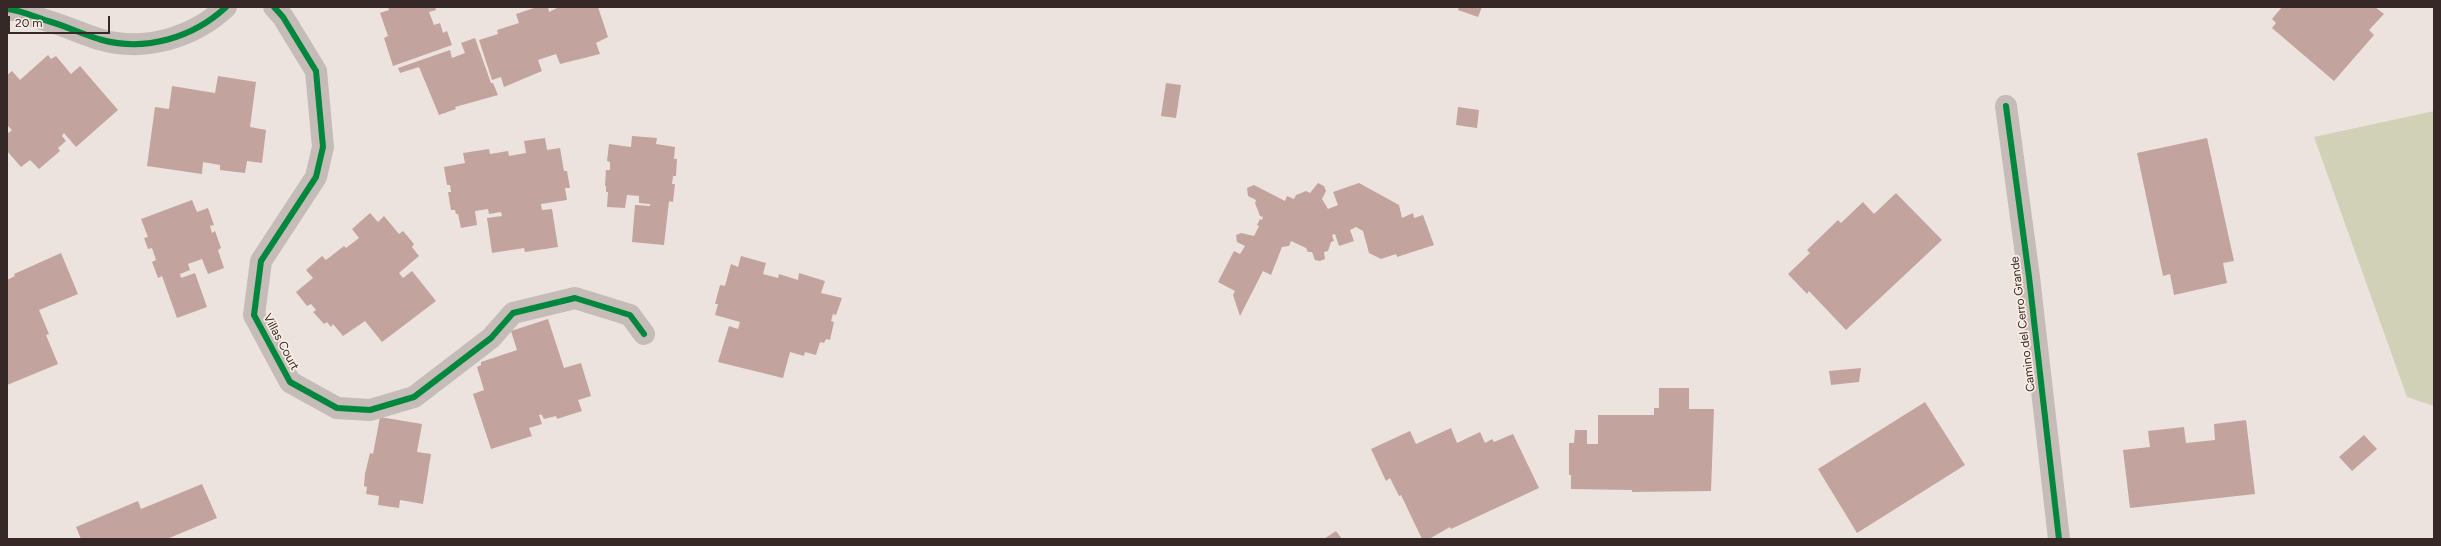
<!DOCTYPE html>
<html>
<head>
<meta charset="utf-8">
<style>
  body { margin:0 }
  #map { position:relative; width:2441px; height:546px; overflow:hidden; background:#ede3de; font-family:Figtree,sans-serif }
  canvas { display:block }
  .frame { position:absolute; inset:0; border:8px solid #362826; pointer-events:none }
  .scale { position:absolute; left:8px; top:16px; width:102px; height:18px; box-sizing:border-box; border:2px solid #362826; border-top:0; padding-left:5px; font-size:12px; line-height:14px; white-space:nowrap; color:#362826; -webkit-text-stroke:3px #faede4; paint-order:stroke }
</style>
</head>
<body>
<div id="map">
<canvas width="2441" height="546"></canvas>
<div class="frame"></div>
<div class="scale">20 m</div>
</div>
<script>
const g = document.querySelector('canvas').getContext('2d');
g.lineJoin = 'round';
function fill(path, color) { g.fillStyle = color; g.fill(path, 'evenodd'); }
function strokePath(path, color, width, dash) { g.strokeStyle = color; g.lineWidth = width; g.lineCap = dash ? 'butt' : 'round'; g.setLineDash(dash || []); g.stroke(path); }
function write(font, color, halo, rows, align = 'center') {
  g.font = font + ' Figtree,sans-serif'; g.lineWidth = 3.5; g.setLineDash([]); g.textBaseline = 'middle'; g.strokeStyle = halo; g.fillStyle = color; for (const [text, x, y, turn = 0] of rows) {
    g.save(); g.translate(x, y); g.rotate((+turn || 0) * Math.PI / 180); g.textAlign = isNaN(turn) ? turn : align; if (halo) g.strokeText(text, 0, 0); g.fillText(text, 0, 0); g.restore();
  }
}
fill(new Path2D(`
  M2434,111v295l-27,-9 -93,-260z`), '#d1d1b7');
fill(new Path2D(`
  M388,7h47l1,3 -7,2 5,13 6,-2 3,10 4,-2 5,14 -59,21 -9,-28 4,-2 -8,-23 9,-3z
  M537,7h11l1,5 10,-5h39l10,30 -12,6 4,11 -40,10 -4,-10 -18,6 4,11 -38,16 -3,-10 -9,3 -13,-40 19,-6 -1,-4 22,-7 -3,-9z
  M1459,7h23l-4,10 -20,-7z
  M2282,7h93l9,7 -15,16 5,5 -40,46 -62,-53 4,-5 -4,-4z
  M475,38l16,45h2l5,12 -43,12 1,2 -17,6 -20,-48 -19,6 -2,-5 52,-18 2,8 13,-5 -4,-10z
  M48,55l3,4 5,-3 15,18 9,-8 38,44 -42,37 -12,-14 -2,3 4,5 -8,7 2,3 -21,18 -9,-9 -9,7 -14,-16v-17l5,-4 -5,-5v-50l5,-4 8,9z
  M218,76l38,6 -6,45 16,3 -4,33 -15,-2 -2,12 -25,-3v-5l-17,-3 -1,12 -55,-8 8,-59 14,2 3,-23 43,7z
  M1166,83l15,2 -5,33 -15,-2z
  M1458,107l21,3 -2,18 -21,-3z
  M632,136l25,2 -1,6 19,3 -1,12h3l-1,17h-3l-1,8h3l-2,18 -4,-1 -5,44 -32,-3 3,-37 15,1v-2l-11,-1v-7l-12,-1 -2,13 -18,-1 1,-15h-2v-6h-1l1,-16h4v-8l-3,-1 2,-17 22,3z
  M545,138l2,12 13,-2 4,23h3l3,17h-5l2,12 -26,4 1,6 10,-1 6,38 -33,5 -1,-4 -32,5 -5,-35 15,-2 -1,-4 -12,2 -1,-5 -13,2 2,14 -16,3 -3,-14h-2l-1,-4h-4l-3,-18h3l-1,-7h-3l-3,-18 21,-4 -2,-10 26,-4 1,5 18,-3 1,5 17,-3 -2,-12z
  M2207,138l27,123 -11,2 4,20 -53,12 -4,-21 -7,2 -26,-123z
  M1318,183l6,3 2,5 -4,8 6,10 10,-4 -5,-13 26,-9 40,22 3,13 11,-5 1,5 9,-3 11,30 -37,12 -1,-3 -15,5 -12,-6 -6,-22 -7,-4 -6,3 4,11 -15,5 -4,-12 -3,1 2,6 -3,1 -3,9 -4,1 1,7 -5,2 -5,-1 -3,-8h-4l-2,-4 -15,-7 -2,5 -7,1 -11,28 -8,-4 -23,45 -7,-21 2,-4 -17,-9 16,-31 6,3 5,-8 -8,-4 -1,-7 5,-2 13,3 5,-10 -2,-1 3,-6 2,1 1,-3 -3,-1 -5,-13 1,-3 -8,-4 -1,-8 7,-3 31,16 2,-5 7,3 2,-4 10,-4 4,2z
  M1896,193l46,47 -96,90 -37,-39 -2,3 -19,-20 22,-21 -3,-3 31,-30 3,3 22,-21 11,12z
  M192,200l5,12 11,-4 6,17 -4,1 2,7 3,-2 6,17 -3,2 6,18 -16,6 -6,-15 -14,5 2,6 -10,4 1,4 14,-5 12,34 -30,11 -15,-42 -4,2 -6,-16 4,-2 -4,-12 -4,1 -4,-11 4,-1 -7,-18z
  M370,213l8,9 6,-6 15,18 4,-3 11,13 -2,3 7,9 -20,17 4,5 9,-7 24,30 -54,41 -17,-21 -22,15 -10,-12 -2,3 -4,-5 -3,2 -11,-12 3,-2 -5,-6 -4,2 -11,-14 17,-14 -7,-8 16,-14 4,4 18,-14 2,2 13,-10 -7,-9z
  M61,253l17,41 -39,16 10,24 -3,1 12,29 -51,21v-105l8,-4 -1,-2z
  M741,256l25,7 -3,11 15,4 1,-4 19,6 1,-7 26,8 -4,12 21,5 -6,17 -3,-1 -2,7 3,1 -4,18 -4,-1 -2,4 -4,-1 -4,13 -11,-3 -1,4 -14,-4 -7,26 -65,-16 11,-36 9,3 2,-7 -25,-7 3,-11h-3l5,-19 5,1 6,-22 7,3z
  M548,319l16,49 17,-5 10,33 -13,4 4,11 -25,8 -1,-3 -12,3 -4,-7 1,3h-2l3,9 -13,4 3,8 -41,13 -18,-55 11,-4 -7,-23 4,-2v-3l36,-12 -6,-19z
  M1861,368l-2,14 -28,3 -2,-14z
  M1659,388h30v21h25l-3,82 -79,1v-2l-61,-1v-14h-2v-32h5l1,-13h12v14h11v-29h56v-7h5z
  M1925,402l40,63 -108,68 -39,-64z
  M380,417l42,7 -5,28 14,2 -8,50 -23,-4 -1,8 -21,-3 1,-9 -13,-2 1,-7 -3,-1 1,-12 5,-21 3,1z
  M2246,420l9,74 -125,14 -7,-58 27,-3 -2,-16 36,-4 2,16 29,-3 -1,-16z
  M1451,428l6,15 23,-11 5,11 7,-4 2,3 19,-8 26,54 -88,41 -1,-2 -21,12h-7l-21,-44 -2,1 -9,-18 -4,3 -15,-32 39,-18 6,13z
  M2364,435l13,14 -25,22 -13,-14z
  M202,484l15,34 -50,21h-86l-5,-12 62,-26 3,8z
  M1336,531l6,8h-18z`), '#c2a39e');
strokePath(new Path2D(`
  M274,7l9,10 33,54 7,76 -7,30 -55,84 -7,54 36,67 47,26 33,2 44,-13 77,-59 22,-25 62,-15 55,17 14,19
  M7,9c13,1 28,8 41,12 18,5 36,14 54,19 44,12 92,-3 124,-33
  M2006,106l23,171 30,262`), '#c5bbb7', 22);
strokePath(new Path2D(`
  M274,7l9,10 33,54 7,76 -7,30 -55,84 -7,54 36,67 47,26 33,2 44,-13 77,-59 22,-25 62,-15 55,17 14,19
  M7,9c13,1 28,8 41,12 18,5 36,14 54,19 44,12 92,-3 124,-33
  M2006,106l23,171 30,262`), '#00873e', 6);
write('12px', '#362826', '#faede4', [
  ["Camino del Cerro Grande",2023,324,-97],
  ["Villas Court",281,342,62]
]);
</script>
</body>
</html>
